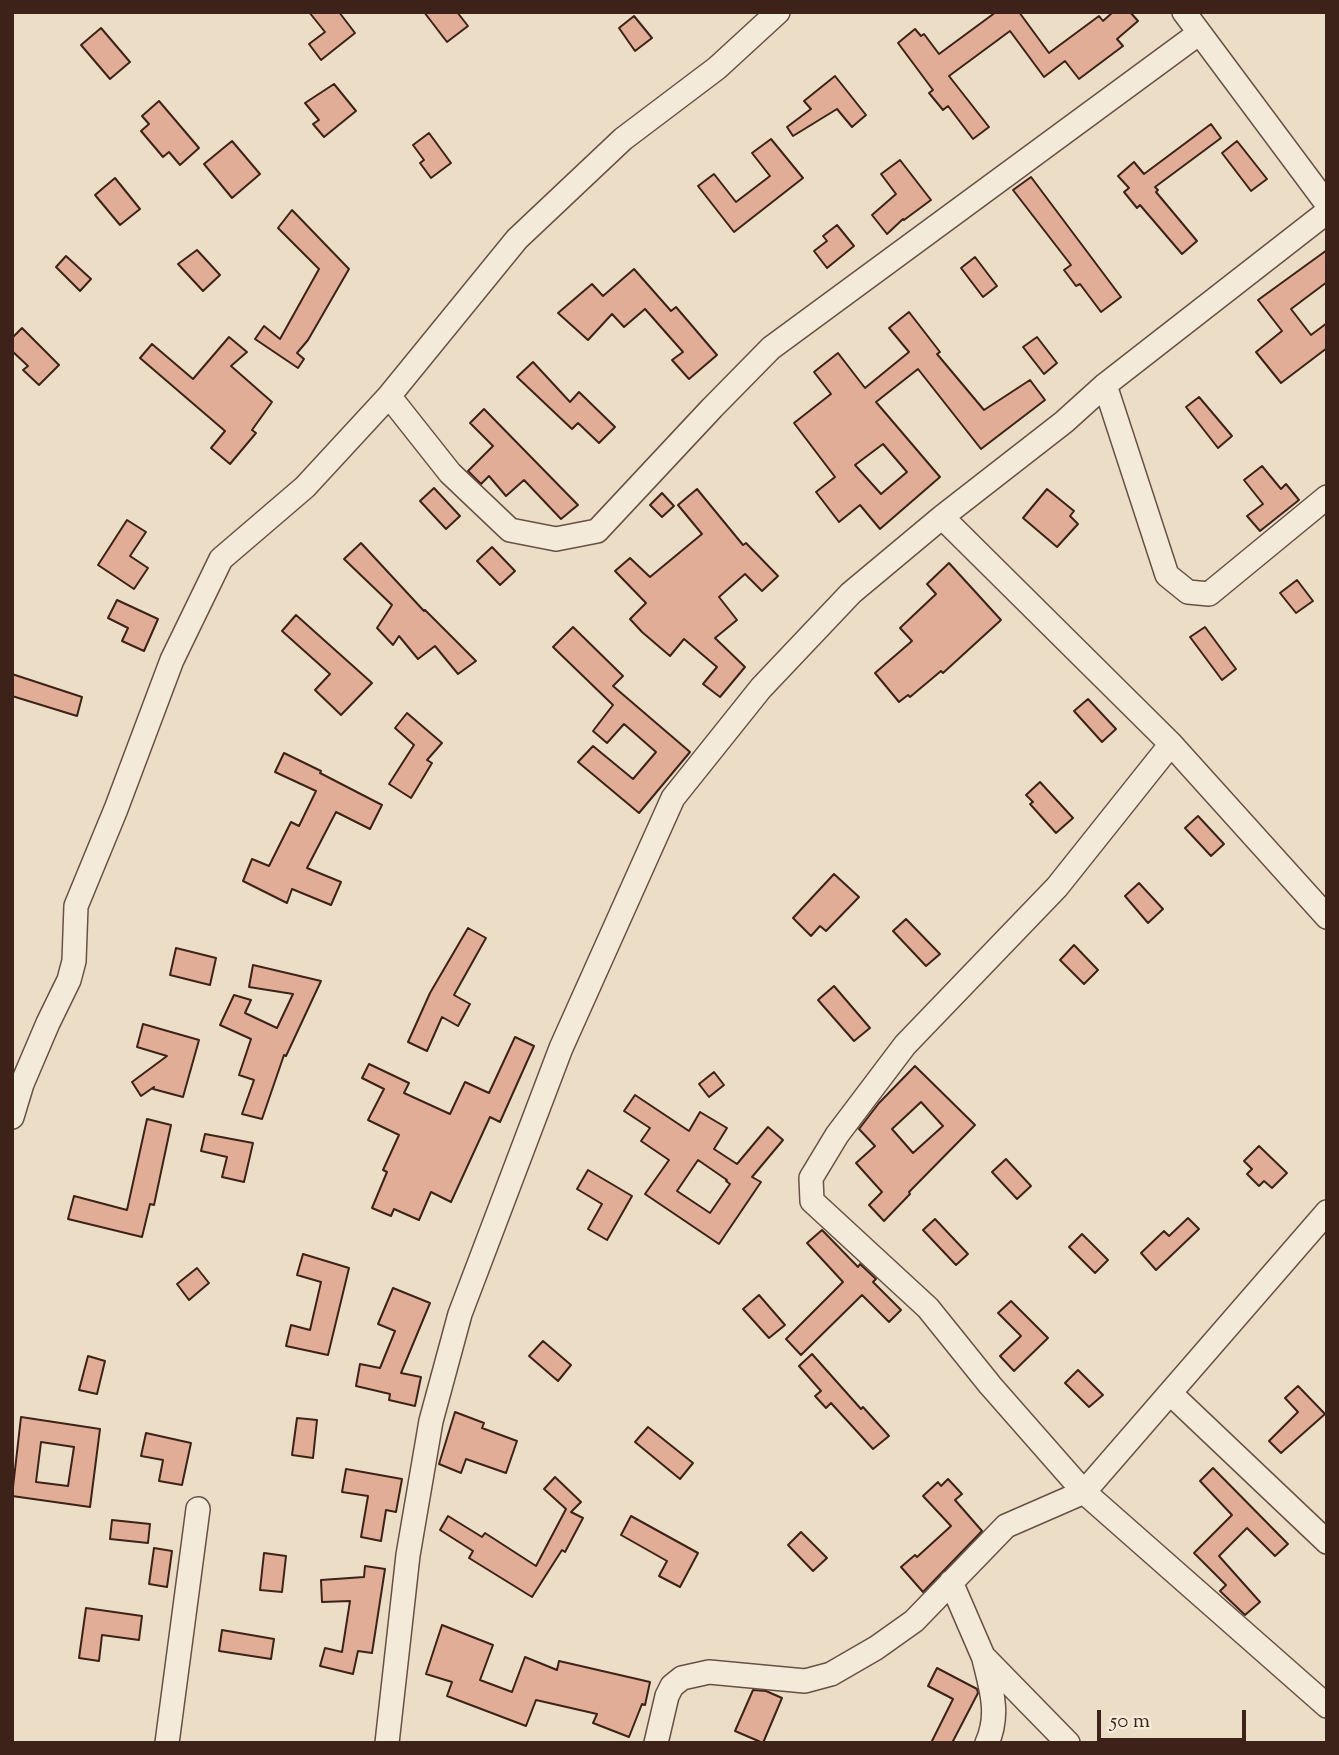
<!DOCTYPE html>
<html>
<head>
<meta charset="utf-8">
<style>
  body { margin:0 }
  #map { position:relative; width:1339px; height:1755px; overflow:hidden; background:#ecdec6; font-family:"Sorts Mill Goudy",serif }
  canvas { display:block }
  .frame { position:absolute; inset:0; border:14px solid #3c2218; pointer-events:none }
  .scale { position:absolute; left:1097px; top:1710px; width:149px; height:32px; box-sizing:border-box; border:4px solid #3c2218; border-top:0; padding-left:9px; font-size:21px; line-height:24px; white-space:nowrap; color:#3c2218; -webkit-text-stroke:5px #f3eada; paint-order:stroke }
</style>
</head>
<body>
<div id="map">
<canvas width="1339" height="1755"></canvas>
<div class="frame"></div>
<div class="scale">50 m</div>
</div>
<script>
const g = document.querySelector('canvas').getContext('2d');
g.lineJoin = 'round';
function fill(path, color) { g.fillStyle = color; g.fill(path, 'evenodd'); }
function strokePath(path, color, width, dash) { g.strokeStyle = color; g.lineWidth = width; g.lineCap = dash ? 'butt' : 'round'; g.setLineDash(dash || []); g.stroke(path); }
const building = new Path2D(`
  M309,12h30l16,21 -34,27 -12,-16 16,-12z
  M424,12h33l11,14 -21,16z
  M996,12h23l30,41 50,-37 4,5 10,-9h17l8,9 -21,18 6,7 -44,33 -14,-18 -21,16 -34,-46 -61,45 40,51 -16,12 -25,-33 -5,4 -14,-17 4,-3 -35,-47 17,-14 6,7 3,-2 15,20z
  M634,16l18,22 -17,13 -16,-23z
  M101,28l29,34 -20,17 -29,-34z
  M835,76l31,39 -14,12 -15,-18 -44,27 -6,-9 24,-18 -7,-8z
  M334,84l22,27 -32,26 -11,-13 6,-4 -14,-17z
  M159,101l40,47 -19,17 -11,-13 -6,5 -22,-26 8,-7 -7,-8z
  M1211,124l10,14 -66,49 3,3 -2,2 41,49 -15,13 -42,-49 -3,3 -13,-16 5,-4 -11,-12 16,-14 10,12z
  M429,133l22,30 -20,15 -11,-15 4,-3 -11,-15z
  M771,139l32,39 -69,54 -36,-46 16,-12 22,28 34,-26 -18,-23z
  M232,141l28,33 -28,24 -28,-34z
  M1237,141l30,38 -16,12 -29,-38z
  M900,160l31,40 -27,20 -1,-1 -16,15 -15,-19 24,-21 -15,-20z
  M1031,177l90,120 -20,15 -21,-28 -4,2 -12,-16 7,-5 -58,-75z
  M115,178l25,31 -20,16 -25,-30z
  M292,210l57,59 -41,71 -11,13 7,6 -6,9 -43,-29 9,-13 16,13 39,-70 -41,-41z
  M837,225l17,21 -27,22 -13,-17 13,-10 -4,-5z
  M197,250l23,25 -17,16 -25,-27z
  M1327,250v32l-36,27 20,26 16,-12v25l-46,35 -25,-31 26,-21 -24,-31z
  M66,256l25,23 -11,12 -24,-24z
  M975,257l22,29 -14,11 -22,-29z
  M634,269l37,42 5,-4 41,48 -28,24 -17,-19 11,-8 -38,-43 -21,18 -12,-13 -24,26 -30,-27 34,-29 11,12z
  M909,312l31,40 -3,2 47,56 46,-30 15,20 -64,49 -63,-80 -42,33 64,75 -60,52 -20,-24 -21,17 -23,-30 19,-15 -41,-54 37,-29 -17,-22 24,-19 27,35 44,-36 -20,-24zM883,444l24,28 -26,22 -26,-29z
  M22,328l37,37 -20,20 -16,-15 5,-4 -16,-15v-13z
  M229,337l18,15 -16,14 41,36 -20,28 4,3 -26,31 -19,-16 14,-17 -85,-73 12,-14 41,35z
  M1037,337l20,26 -13,11 -21,-27z
  M533,362l37,40 9,-10 36,35 -16,16 -21,-20 -6,6 -55,-52z
  M1199,397l33,39 -14,12 -32,-41z
  M484,409l94,96 -17,14 -37,-39 -18,16 -17,-20 -8,8 -13,-13 25,-25 -23,-23z
  M1262,466l19,23 5,-5 13,16 -39,31 -13,-15 16,-12 -19,-24z
  M434,488l26,28 -14,13 -26,-28z
  M697,489l46,56 3,-2 32,33 -16,15 -17,-17 -26,23 18,23 -22,18 30,29 -25,30 -17,-13 14,-17 -33,-28 -14,17 -28,-24 -12,-13 16,-16 -31,-32 15,-13 20,19 52,-43 -24,-29z
  M1047,489l27,22 -4,5 8,8 -21,23 -34,-29z
  M662,493l12,13 -12,11 -12,-12z
  M127,520l19,12 -16,24 18,12 -14,21 -36,-24z
  M361,543l63,68 1,-1 51,51 -18,13 -23,-28 -17,13 -19,-23 -6,9 -16,-17 15,-23 -48,-46z
  M492,547l23,24 -15,14 -23,-24z
  M949,563l52,57 -58,53 -2,-2 -31,26 -2,-2 -9,7 -24,-29 37,-32 -12,-13 36,-34 -9,-10z
  M1297,580l16,21 -17,12 -16,-20z
  M117,600l41,19 -14,32 -22,-10 6,-13 -20,-10z
  M296,615l76,68 -31,32 -26,-25 15,-16 -48,-43z
  M573,627l50,49 -10,10 77,66 -51,61 -61,-51 15,-16 40,33 23,-27 -32,-28 -17,19 -14,-12 20,-26 -60,-58z
  M1205,627l31,42 -14,11 -32,-43z
  M12,674l70,23 -5,19 -65,-20z
  M1088,699l28,30 -14,13 -28,-31z
  M407,713l35,30 -15,17 5,3 -21,35 -22,-14 25,-39 -19,-17z
  M284,753l37,18 -1,2 62,32 -12,24 -34,-17 -29,56 34,14 -10,23 -39,-16 -5,14 -44,-22 9,-22 17,7 22,-44 8,4 17,-35 -41,-19z
  M1040,782l33,36 -17,15 -26,-29 3,-2 -7,-7z
  M1198,816l26,28 -13,12 -26,-28z
  M834,874l25,23 -33,34 -6,-5 -9,10 -18,-18z
  M1139,883l24,26 -15,14 -23,-27z
  M906,919l34,35 -14,12 -33,-35z
  M468,928l18,10 -32,57 16,9 -12,22 -16,-9 -15,34 -19,-9 22,-49z
  M1074,945l24,25 -14,14 -24,-24z
  M176,948l40,10 -6,27 -40,-10z
  M253,965l68,16 -35,75 -2,-1 -22,64 -20,-5 12,-34 -15,-5 12,-36 -31,-14 14,-30 17,5 -6,13 32,15 16,-34 -44,-7z
  M834,986l36,42 -16,13 -36,-41z
  M143,1024l56,16 -16,57 -30,-8 1,-2 -13,9 -9,-14 35,-26 -30,-9z
  M515,1037l19,9 -34,76 -10,-5 -39,85 -20,-10 -12,28 -25,-11 -3,7 -19,-8 15,-36 -4,-2 16,-35 -31,-15 16,-31 -22,-11 7,-14 40,19 -5,10 46,21 15,-32 24,11z
  M915,1066l60,59 -66,67 1,2 -26,27 -15,-16 13,-13 -26,-29 19,-17 -16,-17 20,-26zM921,1102l22,24 -30,27 -21,-24z
  M714,1072l10,13 -15,12 -10,-13z
  M635,1095l54,36 11,-19 27,16 -13,21 23,15 31,-37 15,13 -31,37 9,5 -42,62 -74,-50 24,-34 -28,-19 9,-13 -26,-17zM698,1160l29,20 -1,1 4,3 -20,29 -33,-22z
  M147,1119l24,6 -17,80 -4,-1 -8,33 -74,-18 6,-23 53,14z
  M205,1134l48,9 -9,39 -22,-5 5,-20 -26,-6z
  M1259,1146l28,27 -15,15 -8,-7 -5,5 -12,-12 5,-5 -8,-8z
  M1006,1159l25,27 -14,13 -25,-27z
  M588,1170l44,26 -25,44 -19,-11 14,-25 -25,-15z
  M1188,1218l11,11 -43,41 -15,-17 23,-22 5,5z
  M935,1219l33,35 -12,11 -33,-35z
  M822,1230l36,37 2,-3 16,15 -3,3 28,28 -12,12 -27,-27 -61,60 -15,-16 57,-57 -36,-39z
  M1082,1234l26,26 -13,13 -26,-26z
  M303,1254l46,14 -21,87 -42,-9 5,-21 19,5 11,-48 -24,-7z
  M197,1268l12,15 -20,17 -12,-16z
  M393,1288l37,15 -29,70 20,4 -6,29 -26,-6 1,-6 -34,-8 4,-22 20,4 15,-37 -17,-7z
  M759,1295l26,30 -16,13 -26,-29z
  M1011,1301l37,37 -34,33 -14,-15 21,-20 -23,-23z
  M543,1341l28,24 -13,16 -29,-25z
  M812,1354l49,55 2,-2 26,29 -16,13 -42,-46 -5,5 -11,-12 6,-5 -22,-25z
  M88,1356l17,5 -8,33 -18,-4z
  M1078,1370l25,25 -14,12 -24,-24z
  M1298,1386l27,28 -44,39 -12,-12 29,-29 -13,-14z
  M455,1412l29,11 -2,5 35,13 -11,32 -40,-14 -5,14 -22,-9z
  M21,1417l79,12 -10,78 -78,-11zM41,1442l33,5 -6,39 -32,-4z
  M297,1418l20,2 -4,38 -21,-3z
  M648,1427l45,36 -13,16 -45,-37z
  M146,1433l45,10 -9,42 -23,-4 4,-21 -22,-4z
  M1213,1468l75,76 -13,12 -28,-28 -28,28 41,46 -15,13 -25,-24 6,-6 -32,-32 38,-38 -32,-34z
  M346,1469l56,10 -6,33 -10,-2 -5,31 -20,-4 7,-41 -26,-4z
  M555,1477l26,25 -10,10 12,6 -18,34 -3,-2 -30,47 -63,-39 4,-7 -33,-21 8,-14 34,21 3,-4 51,33 30,-57 -22,-20z
  M948,1479l14,15 -7,6 27,31 -59,61 -22,-25 14,-12 2,2 34,-31 -28,-30 15,-14 3,4z
  M631,1516l67,37 -18,34 -21,-11 8,-15 -46,-26z
  M112,1520l38,4 -2,19 -38,-4z
  M801,1532l26,26 -14,13 -25,-26z
  M154,1548l18,3 -5,36 -18,-3z
  M264,1553l22,3 -4,36 -22,-2z
  M365,1566l20,3 -13,84 -14,-2 -5,23 -33,-8 5,-18 17,4 8,-51 -28,1 -1,-22 43,-3z
  M86,1608l56,8 -3,24 -37,-5 -3,26 -20,-3z
  M442,1625l51,20 -13,35 32,12 13,-35 32,13 2,-9 91,21 -5,23 -3,-1 -13,33 -36,-14 4,-9 -61,-14 -10,26 -79,-30 5,-14 -26,-8z
  M222,1630l52,9 -3,20 -52,-8z
  M937,1668l40,21 1,4 -26,50h-21l22,-44 -25,-13z
  M753,1690l13,1 16,7 -19,45 -28,-12z`);
fill(building, '#e1ad96');
strokePath(building, '#3c2218', 2);
const street = new Path2D(`
  M1184,12l143,192
  M1105,385l62,190 21,17 21,2 118,-97
  M389,396l61,77 60,57 46,9 41,-8 115,-123 59,-60 427,-314
  M942,517l229,227 156,173
  M1171,744l-114,143 -152,158 -68,90 -26,43 1,23 116,107 62,77 94,107 243,214
  M12,1117l10,-33 26,-61 21,-43 5,-19 2,-55 40,-97 56,-149 49,-101 84,-72 84,-91 128,-157 106,-100 94,-71 61,-56
  M1170,1393l157,149
  M951,1582l32,74 85,87
  M984,1659c7,29 16,55 3,84
  M167,1743l31,-234
  M387,1743l21,-188 23,-134 29,-107 101,-266 112,-250 88,-110 90,-95 91,-76 122,-95 41,-37 222,-173
  M656,1743l11,-47 5,-10 10,-8 27,-6 96,9 26,-7 45,-26 38,-27 92,-95 78,-34 243,-280`);
strokePath(street, '#685144', 26);
strokePath(street, '#f3eada', 23);
</script>
</body>
</html>
